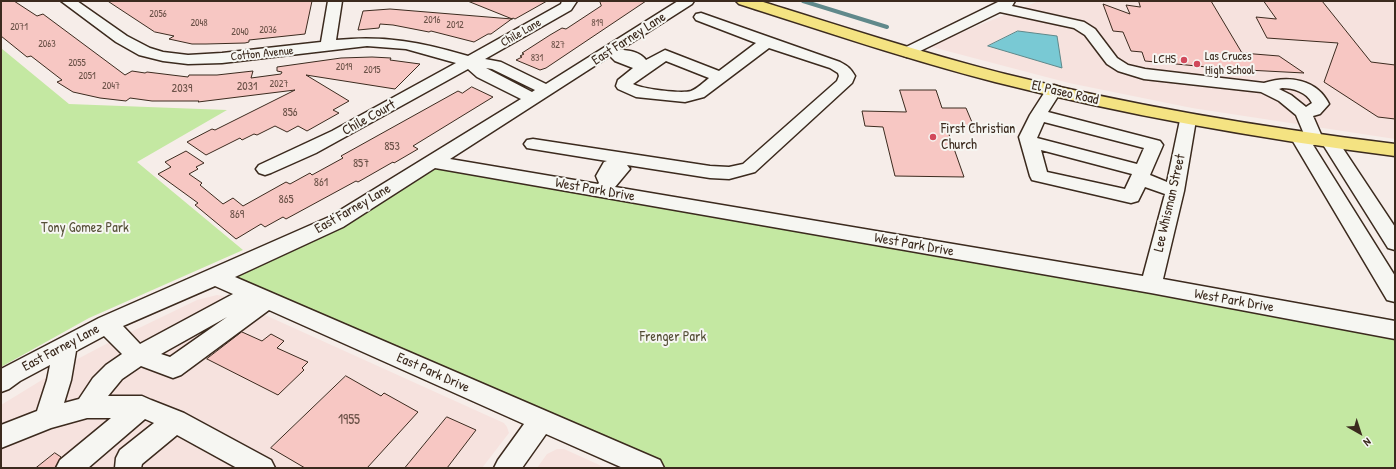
<!DOCTYPE html>
<html>
<head>
<meta charset="utf-8">
<style>
  body { margin:0 }
  #map { position:relative; width:1396px; height:469px; overflow:hidden; background:#f6ede9; font-family:"Patrick Hand",sans-serif }
  canvas { display:block }
  .frame { position:absolute; inset:0; border:2px solid #3b2a1e; pointer-events:none }
  .north { position:absolute; left:1340px; top:413px; width:40px; height:40px; -webkit-text-stroke:3px #f6f6f2; paint-order:stroke; rotate:141deg; font-size:11px; font-weight:700; line-height:16px; text-align:center; color:#3b2a1e }
  .north::after { content:''; display:block; margin:auto; width:14px; height:18px; background:#3b2a1e; clip-path:polygon(50% 0,100% 100%,50% 72%,0 100%) }
</style>
</head>
<body>
<div id="map">
<canvas width="1396" height="469"></canvas>
<div class="frame"></div>
<div class="north">N</div>
</div>
<script>
const g = document.querySelector('canvas').getContext('2d');
g.lineJoin = 'round';
function fill(path, color) { g.fillStyle = color; g.fill(path, 'evenodd'); }
function strokePath(path, color, width, dash) { g.strokeStyle = color; g.lineWidth = width; g.lineCap = dash ? 'butt' : 'round'; g.setLineDash(dash || []); g.stroke(path); }
function write(font, color, halo, rows, align = 'center') {
  g.font = font + ' "Patrick Hand",sans-serif'; g.lineWidth = 4; g.setLineDash([]); g.textBaseline = 'middle'; g.strokeStyle = halo; g.fillStyle = color; for (const [text, x, y, turn = 0] of rows) {
    g.save(); g.translate(x, y); g.rotate((+turn || 0) * Math.PI / 180); g.textAlign = isNaN(turn) ? turn : align; if (halo) g.strokeText(text, 0, 0); g.fillText(text, 0, 0); g.restore();
  }
}
fill(new Path2D(`
  M1039,1h356v138l-203,-31 -123,-25 -141,-37z
  M217,295l6,1 272,123 9,4 3,4 2,6 -27,35h-481v-63l67,-41 42,-22 87,-42z
  M557,449h7l42,19h-69l10,-14z`), '#f6e2de');
fill(new Path2D(`
  M1,48l68,56 158,6 -90,52 106,88 -154,68 -88,49z
  M433,162l962,169v137h-750l-430,-191z`), '#c4e8a2');
const water = new Path2D(`
  M1018,31l39,5 5,32 -74,-22z`);
fill(water, '#79c9d4');
strokePath(water, '#60898b', 1);
strokePath(new Path2D(`
  M803,1l84,26`), '#60898b', 4);
const building = new Path2D(`
  M1,1h13l23,15 6,-2 82,61 7,-4 13,2 2,-1 41,5 1,-2h28l36,-4 -2,7 30,-4 1,-2 -5,-1v-4l64,-9 31,-1 19,1 -1,2 30,4 -25,25 -89,-14 43,26 -16,9 6,3 -32,18 -9,-5 -11,6 -12,-6 -18,9 -3,-1 -12,6 -2,-2 -34,17 -19,-13 25,-13 3,1 80,-40 -97,12 1,-1h-47l-22,-3 -4,3 -26,-3 -27,-6 -16,-10 5,-2 -31,-24 -4,1 -26,-21z
  M108,1h204l-7,33 -56,6v2l-4,1 -39,1h-14l-23,-5 5,-3 -19,-4z
  M468,1h79l-32,18 -2,-1 -22,16h-3l-14,8 -43,-11 -2,1 -36,-7 -13,-1 -1,4 -21,2 5,-19 27,-2 122,10z
  M600,1h46l-100,67 -6,2 -24,-10 6,-3 -2,-1 4,-2 -2,-1 28,-18 12,-7 4,1 35,-23z
  M1139,1h72l31,52 37,3 25,17 -76,-4 -83,-8 -3,-9 -11,-1 -8,-19 -10,-1 -10,-27 27,10 -4,-9 14,2z
  M1264,1h58l49,61 24,3v54l-17,-2 -54,-35 14,-39 -71,-5 -11,-21 20,2z
  M472,87l21,10 -80,49 5,3 -24,14 -1,-1 -35,20 -2,-1 -70,38 -3,-2 -18,10 -4,-3 -25,15 -41,-34 3,-2 -40,-29 13,-7 -6,-5 21,-11 18,12 -8,4 2,2 -9,5 13,9 -2,2 23,19 10,-6 10,8 43,-24 4,2 20,-11 2,2 31,-17 -2,-2 117,-65 4,2z
  M900,90h36l6,18h24l8,19 -28,-1 18,51 -69,-1 -12,-49 -18,-1 -3,-15 44,1z
  M242,332l20,9 9,-7 13,7 -7,7 31,14 -6,6 2,2 -26,25 -71,-36z
  M346,376l35,20 3,-3 34,19 -51,56h-62l-34,-20z
  M447,417l29,13 -29,38h-42z
  M55,453l6,4 -6,11h-19z`);
fill(building, '#f7c7c3');
strokePath(building, '#3b2a1e', 1);
const minor = new Path2D(`
  M61,1h16l50,35 23,12 13,4 25,3 34,-2 99,-11 7,-41h14l-6,39c48,-5 86,2 132,16l93,-52 1,-3h15l-6,9 -86,49 16,3 45,22 132,-83h16l-2,3 -72,46c9,0 20,2 26,10l19,-10 54,21 37,-28 -60,-23 -2,-3 2,-3 5,-1 139,49c8,4 11,7 15,14l-3,7 -97,89 -26,7 -19,-1 -83,-13 3,4 -15,18 528,89 22,-82 -20,-7 -7,14 -7,2 -99,-23 -2,-4 -11,-39 11,-22 18,-28 6,-2 6,2 2,3 -14,22 112,29 3,4 -13,30 17,7 13,-62 2,-4 6,-1 6,1 2,4 -12,71 -21,88 232,42v18l-244,-46 -716,-125 -92,59 -108,50 425,183 4,8h-41l-77,-34 -24,34h-28l4,-8 26,-36 -255,-114 -88,65 -8,3 -32,-12 -19,13 -14,17h34l9,4 33,13 87,47 4,8h-38l-60,-33 -35,29 -1,4h-26l1,-10 4,-8 34,-27 -9,-4 -57,49h-32l4,-8 51,-42h-24l-36,10 -50,20v-23l36,-14 10,-31 3,-15 -30,16 -11,8 -8,3v-23l98,-51 230,-101 192,-118 -44,-22 -9,-8 -152,84 -45,20 -6,2 -6,-2 -3,-4 3,-4 73,-34 124,-68 -50,-14 -39,-3 -145,17 -34,1 -25,-3 -24,-6 -23,-13zM769,48l61,20 8,5 1,3 -2,5 -94,83 -14,3 -19,-1 -177,-27 -6,1 -3,4 3,4 6,1 74,12 -3,1 -8,14 3,7 -1,1 -148,-25 160,-103 5,5 18,7 -15,12 -2,6 2,3 18,8 49,5 19,-5zM666,61l43,17c-5,4 -12,11 -18,13 -10,3 -49,-2 -58,-7zM486,68l6,1 43,21 -3,2zM1044,122l100,26 -7,16 -100,-26zM1041,150l91,24 -7,15 -78,-17zM215,286l18,8 -93,50 -17,-18zM227,317l-57,40 -9,-3zM104,336l18,18 -16,11 -13,13 -14,21 -15,4 7,-23 5,-29z
  M1000,1h15l-3,5 72,16 11,7 22,29 11,7 17,4 119,14c24,-8 53,-4 65,21l-9,10 -7,2 10,23 7,-2 6,1 59,89v23l-7,-2 -66,-105 -9,2 82,131v26l-8,-2 -96,-162 3,-4h10l-8,-19 -17,-14 -18,-9 -117,-13 -26,-8 -11,-7 -22,-29 -11,-7 -74,-16 -88,43 -5,2 -5,-2 -3,-3 3,-3zM1282,88c11,0 25,4 30,15l-6,4 -15,-12 -12,-6z`);
const major = new Path2D(`
  M736,1h24c81,25 162,52 245,73 128,32 259,54 390,70v12c-134,-17 -269,-41 -400,-74 -86,-22 -171,-51 -256,-78z`);
strokePath(minor, '#3b2a1e', 3);
strokePath(major, '#3b2a1e', 3);
fill(minor, '#f6f6f2');
fill(major, '#f4e382');
for (const [x, y, r, color] of [
  [1184,60,4,"#d1495b"],
  [1197,64,4,"#d1495b"],
  [933,137,4,"#d1495b"]
]) { const dot = new Path2D(); dot.arc(x, y, r, 0, 2 * Math.PI); g.fillStyle = color; g.fill(dot); strokePath(dot, '#f6f6f2', 1.5); }
write('10px', '#6a5147', null, [
  ["2056",158,14],
  ["2016",432,20],
  ["2048",199,23],
  ["819",597,23],
  ["2012",455,25],
  ["2071",19,27],
  ["2036",268,30],
  ["2040",240,32],
  ["2063",47,44],
  ["827",558,45],
  ["831",537,58],
  ["2055",77,63],
  ["2019",344,67],
  ["2015",372,70],
  ["2051",87,76],
  ["2027",279,84],
  ["2047",111,86]
]);
write('12px', '#3b2a1e', '#f6f6f2', [
  ["Chile Lane",521,33,-30],
  ["Cotton Avenue",262,54,-6]
]);
write('12px', '#3b2a1e', '#f6f6f2', [
  ["Las Cruces",1205,57],
  ["High School",1205,71],
  ["LCHS",1176,60,"right"]
], 'left');
write('12px', '#6a5147', null, [
  ["2031",247,87],
  ["2039",182,89],
  ["856",290,113],
  ["853",392,147],
  ["857",361,164],
  ["861",321,183],
  ["865",286,200],
  ["869",237,215]
]);
write('14px', '#3b2a1e', '#f6f6f2', [
  ["East Farney Lane",629,39,-33],
  ["El Paseo Road",1065,93,13],
  ["Chile Court",369,118,-29],
  ["West Park Drive",595,190,10],
  ["Lee Whisman Street",1170,203,-77],
  ["East Farney Lane",353,209,-30],
  ["West Park Drive",914,245,10],
  ["West Park Drive",1234,301,10],
  ["East Farney Lane",61,348,-28],
  ["East Park Drive",433,373,24]
]);
write('14px', '#3b2a1e', '#f6f6f2', [
  ["First Christian",941,129],
  ["Church",941,145]
], 'left');
write('14px', '#565038', '#f6f6f2', [
  ["Tony Gomez Park",85,228],
  ["Frenger Park",673,337]
]);
write('14px', '#6a5147', null, [
  ["1955",349,420]
]);
</script>
</body>
</html>
